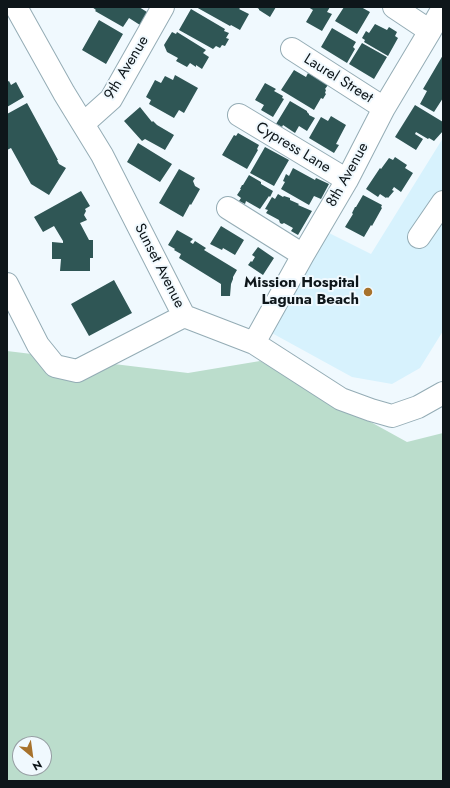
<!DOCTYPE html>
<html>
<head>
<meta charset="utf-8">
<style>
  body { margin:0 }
  #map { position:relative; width:450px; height:788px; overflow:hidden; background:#f0f9fe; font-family:Jost,sans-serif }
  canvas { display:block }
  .frame { position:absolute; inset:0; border:8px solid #0e161a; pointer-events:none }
  .north { position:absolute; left:12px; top:736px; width:40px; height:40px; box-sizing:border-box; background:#f0f9fe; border:1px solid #969ea3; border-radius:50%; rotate:151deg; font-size:11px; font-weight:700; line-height:16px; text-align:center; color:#0e161a }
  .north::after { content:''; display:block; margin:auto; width:14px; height:18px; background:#a7722c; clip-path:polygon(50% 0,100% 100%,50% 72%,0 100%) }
</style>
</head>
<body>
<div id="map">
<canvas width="450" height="788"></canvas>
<div class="frame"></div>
<div class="north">N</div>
</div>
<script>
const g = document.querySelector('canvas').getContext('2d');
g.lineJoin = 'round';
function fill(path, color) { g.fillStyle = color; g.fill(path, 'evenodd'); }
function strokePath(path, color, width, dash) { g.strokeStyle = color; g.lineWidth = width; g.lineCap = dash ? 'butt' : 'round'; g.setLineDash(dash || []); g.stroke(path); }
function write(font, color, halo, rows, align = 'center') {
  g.font = font + ' Jost,sans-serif'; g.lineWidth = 4; g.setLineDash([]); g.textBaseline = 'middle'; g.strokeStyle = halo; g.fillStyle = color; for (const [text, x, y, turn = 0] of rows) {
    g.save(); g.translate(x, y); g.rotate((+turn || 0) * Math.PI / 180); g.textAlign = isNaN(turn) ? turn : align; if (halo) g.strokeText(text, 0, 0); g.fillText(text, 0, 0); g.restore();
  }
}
fill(new Path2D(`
  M443,138v193l-23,37 -28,16 -40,-7 -82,-45 59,-99 42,21z`), '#d7f2fd');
fill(new Path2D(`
  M7,351l181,22 72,-12 147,81 36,-9v348h-436zM20,744h24v24h-24z`), '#bdc');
fill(new Path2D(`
  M92,7h47l8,5 -7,13 -11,-7 -6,9 -28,-16 1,-1z
  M196,7h45l-2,2 10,5 -9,16 -9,-5 -1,1z
  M256,7h20l-6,10 -11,-7v-1z
  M308,7h22l-3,5 5,2 -10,17 -16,-9 7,-12z
  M344,7h17l9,5 -13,22 -22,-13z
  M191,9l34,20 -1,2 5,2 -3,5 3,1 -4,7 -3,-1 -2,3 -4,-2 -3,3 -34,-19z
  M99,20l24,14 -17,30 -24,-14z
  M375,24l12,6 2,-3 8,5 -2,4 3,2 -10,18 -24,-14 1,-2 -3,-2 4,-7 3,2z
  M332,28l24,14 -3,5 2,2 -8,14 -26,-16z
  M172,32l4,2 1,-2 29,18 -3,3 6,4 -7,12 -6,-4v2l-6,-4 -3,4 -11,-6 2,-3 -11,-6 -3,-7z
  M362,43l25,14 -13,22 -25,-15z
  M443,55v43l-9,14 -14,-8 7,-13 -4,-2z
  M294,70l12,7 2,-4 20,12 -3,4 1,1 -1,3 1,1 -3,5 -2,-1 -7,12 -33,-20z
  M175,75l23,13 -14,25 -5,-3 -5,8 -25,-14 2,-4 -5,-3 9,-17 6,3 4,-7 8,4z
  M9,81l2,4 5,-3 8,15 -17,10v-25z
  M265,83l11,6 -2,2 9,5 -1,2 2,1 -11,18 -12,-7 3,-5 -9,-5z
  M290,101l17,10v1l2,2v1l6,3 -8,13 -8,-5 -4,7 -12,-8 -1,2 -6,-3z
  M27,103l31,57h-1l2,4 7,4 -17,27 -18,-11 -20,-36 -4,2v-36z
  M415,105l28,17v9l-9,10 -5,-3 -1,1 -12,-7 -1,2 8,5 -7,11 -21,-13z
  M140,107l12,15 1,-1 4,4 17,10 -9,15 -20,-11 -3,2 -18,-20z
  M331,116l15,9 -10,19 3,1 -5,8 -25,-15 12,-21 7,4z
  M238,133l21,12 -2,4 1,1 -11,19 -25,-14 12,-20 2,1z
  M138,143l34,21 -12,18 -33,-20z
  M265,147l24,13 -15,26 -24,-13z
  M395,157l12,8 -2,3 8,5 -12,19 -7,-5 -2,3 2,1 -6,7 -1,-1 -1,1 -6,-4 -2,3 -12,-8 14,-21 1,1 8,-11 4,2z
  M293,168l22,12 1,-2 13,6 -8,15 -7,-3 -5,9 -28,-16 4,-7 -2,-1 3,-7 3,2z
  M179,169l16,9 -2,3 2,5 5,3 -9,16 -1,-1 -7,13 -24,-14z
  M249,175l12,7v2l12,7 -3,6 -1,-1 -9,13 -14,-8 -1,3 -6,-3 2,-3 -4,-3 4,-6h-1l2,-4h1z
  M81,191l9,15 -5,3 1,2 -2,4 3,5 -7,3 9,17h4v18h-3v13h-30l1,-12h-9v-17l11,1v-2l-9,-15 -11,6 -9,-15z
  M278,194l5,3 1,-1 6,2v2l9,4 -1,1 14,6 -14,24 -7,-4 2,-3 -9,-5 -2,1 -2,-1 -1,-3 -13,-7 2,-3 -3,-1 7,-12 3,2z
  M363,195l19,10 -1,2 1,1 -10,18 -1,-1 -7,12 -19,-10 8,-13 -1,-1 3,-6h1z
  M221,226l23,14 -9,15 -12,-7 -1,2 -12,-6z
  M177,230l16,9 -3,3 3,2 2,-3 11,7 -2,2 33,20 -4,7v2l-2,5 -1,12h-9v-12l-42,-26 2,-4 -7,-4 1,-1 -7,-4z
  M258,247l16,11 -11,17 -15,-10 3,-4 1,1 3,-5 -3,-2z
  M114,280l18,33 -43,23 -18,-32z`), '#2f5655');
const minor = new Path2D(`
  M16,7l48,86 38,62 82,161 70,27 87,56 30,11 21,6 26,-9 25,-14
  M394,7l36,24
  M292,49l92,59
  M239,115l108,65
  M83,124l28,-25 52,-92
  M228,208l75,47
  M419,237l24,-35
  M7,284l31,61 17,21 22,5 107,-55
  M254,343l49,-88 44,-75 37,-72 46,-77 13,-23`);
strokePath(minor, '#94acb5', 24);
strokePath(minor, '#fff', 22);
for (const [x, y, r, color] of [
  [368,292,5,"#a7722c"]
]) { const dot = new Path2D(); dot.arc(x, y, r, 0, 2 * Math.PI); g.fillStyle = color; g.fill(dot); strokePath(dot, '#f0f9fe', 1.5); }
write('15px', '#0e161a', '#f0f9fe', [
  ["9th Avenue",127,68,-59],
  ["Laurel Street",338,79,32],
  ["Cypress Lane",293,148,31],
  ["8th Avenue",348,175,-61],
  ["Sunset Avenue",159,266,63]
]);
write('bold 15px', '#0e161a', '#f0f9fe', [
  ["Mission Hospital",359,283],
  ["Laguna Beach",359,300]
], 'right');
</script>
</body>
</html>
